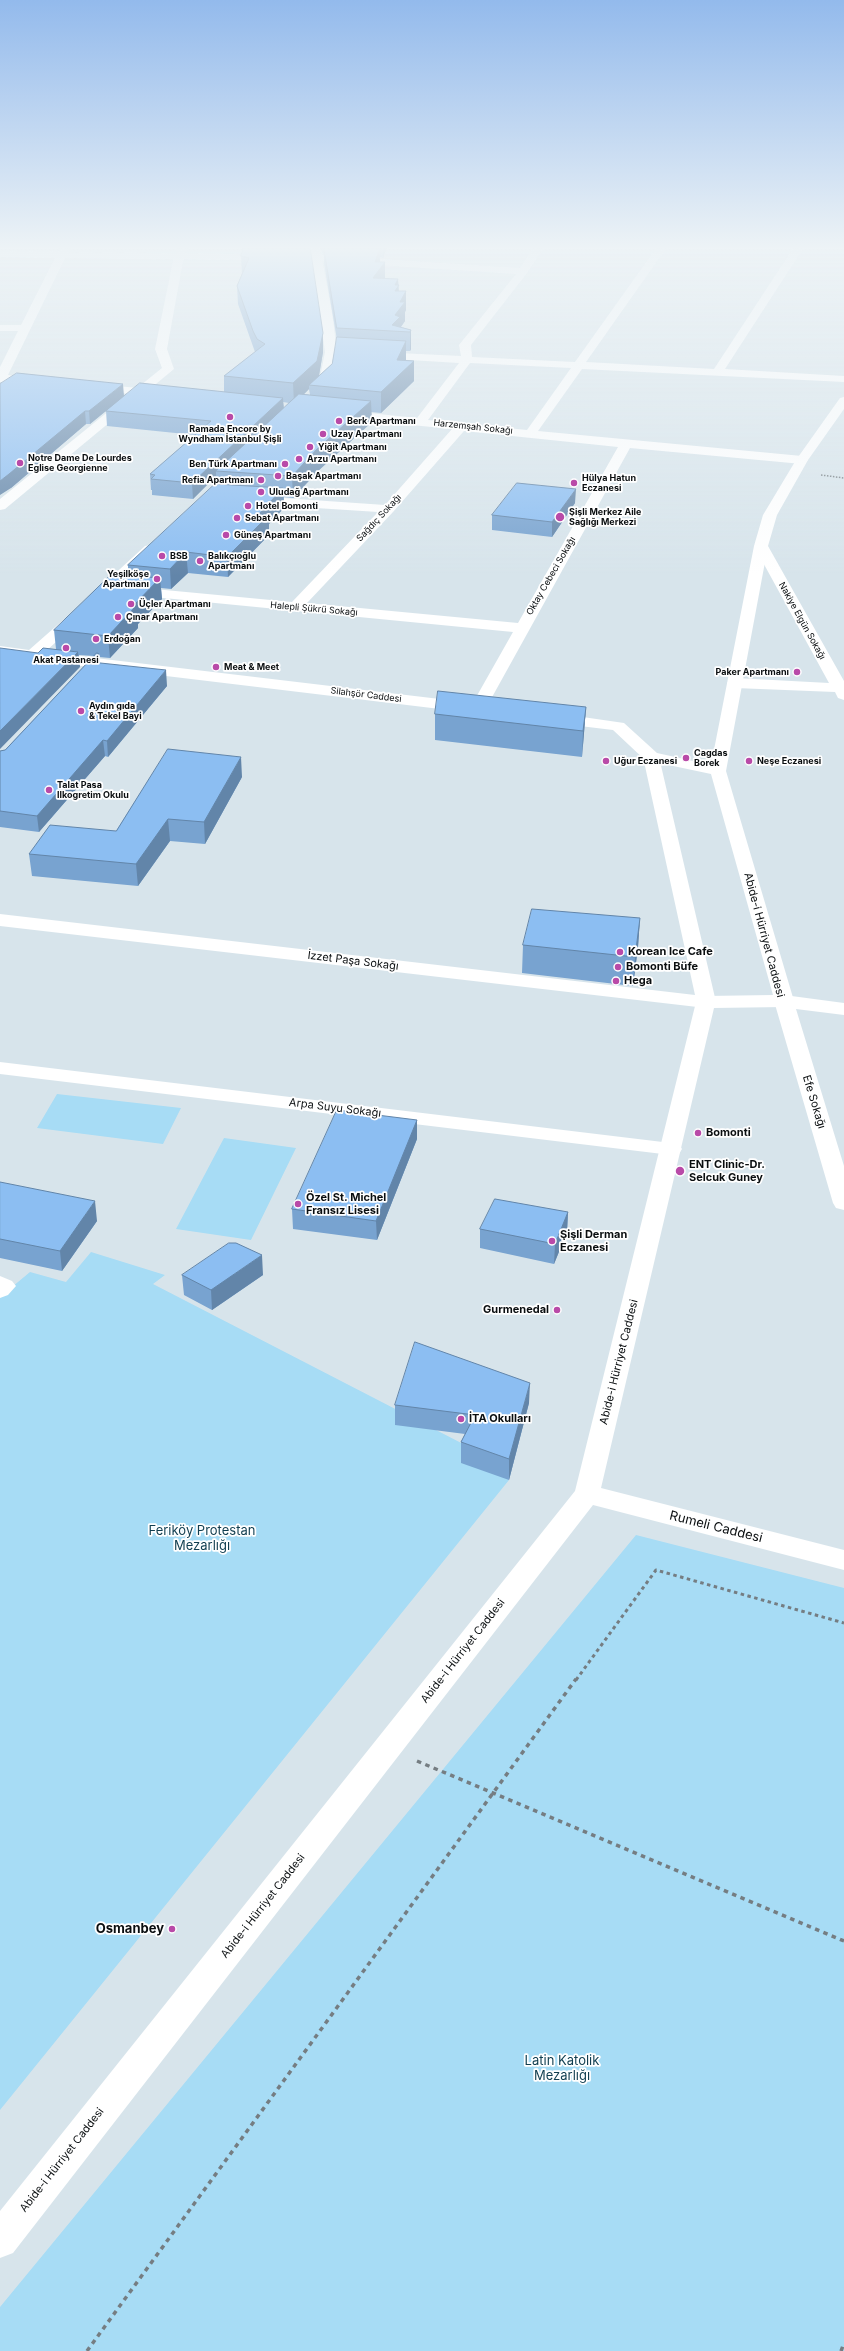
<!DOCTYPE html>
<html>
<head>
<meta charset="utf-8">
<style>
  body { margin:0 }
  canvas { display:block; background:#d7e4eb }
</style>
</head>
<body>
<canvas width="844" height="2351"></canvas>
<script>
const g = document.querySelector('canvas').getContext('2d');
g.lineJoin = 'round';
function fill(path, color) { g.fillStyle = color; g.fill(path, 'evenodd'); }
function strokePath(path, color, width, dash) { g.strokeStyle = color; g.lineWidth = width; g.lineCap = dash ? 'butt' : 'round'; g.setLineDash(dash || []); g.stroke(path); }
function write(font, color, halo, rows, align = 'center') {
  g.font = font + ' Inter,sans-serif'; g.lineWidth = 3.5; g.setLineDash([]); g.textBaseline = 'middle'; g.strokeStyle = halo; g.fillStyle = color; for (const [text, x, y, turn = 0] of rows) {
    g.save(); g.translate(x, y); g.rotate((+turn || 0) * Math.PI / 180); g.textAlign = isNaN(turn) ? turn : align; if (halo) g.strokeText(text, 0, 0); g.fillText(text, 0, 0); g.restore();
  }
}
fill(new Path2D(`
  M57,1094l124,14 -18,36 -126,-16z
  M224,1138l72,10 -45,92 -75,-11z
  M91,1252l74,23 -12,9 316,163 40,33 -509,630v-813l30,-25 36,10z
  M636,1535l208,53v763h-844v-44z`), '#a7dcf5');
strokePath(new Path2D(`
  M821,475l23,3`), '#757d82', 1.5, [1.5, 1.5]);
strokePath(new Path2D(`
  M576,1680l80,-110 188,53`), '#757d82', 3, [3.5, 3.5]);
strokePath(new Path2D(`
  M417,1761l427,180
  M87,2351l489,-672
  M841,2351l3,-8`), '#757d82', 3.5, [4.5, 4.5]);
fill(new Path2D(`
  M60,247h10l-2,5 250,3 202,13 14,-21h10l-17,26 -56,72 1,12 103,5 82,-115h10l-81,115 128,7 80,-122h10l-79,122 119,7v6l-262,-13 -44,62 264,25 6,4 -6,4 -172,-16 -144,260 -2,3h-12l-2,-3 43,-76 -380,-37 -7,-4 7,-4 159,15 86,-90 -124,-8 -7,-4 7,-4 131,9 67,-76 -111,-11 -6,-4 6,-4 76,8 42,-55 -83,-5 -6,-3 6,-3 85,4 -2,-11 57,-71 -198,-13 -253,-3 -57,117 29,4 6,3 -6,3 -37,-3v-15l18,-36h-18v-6h21l34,-67 -55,-1v-6l58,1zM470,363l101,5 -44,62 -99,-10zM464,431l154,16 -100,176 -211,-20 86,-91z
  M95,384l65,6 6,4 -6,4 -69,-9 -2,-2z
  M761,542l7,4 76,135v19l-6,-2 -3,-6 -100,-4 -5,-2 -3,-3 3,-3 5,-2 94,5 -75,-137z
  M651,752l6,2 2,3 57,245 -3,4 -7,2 -706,-82v-12l695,81 -52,-238 2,-3z
  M784,995l60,8v12l-48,-6 48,157v44l-8,-2 -3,-5 -59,-202 3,-4z
  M0,1062l671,81 8,1 3,5 -3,5 -8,1 -671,-81z
  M0,1276l12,5 4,5 -8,9 -8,3z`), '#fff');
fill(new Path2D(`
  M178,247h10l-5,14 -16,88 7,20 -169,140 -5,1v-11l162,-131 -7,-19 18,-88z
  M310,247h10c5,33 15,70 16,104 1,14 -4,41 -20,45l-6,-4 9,-10 6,-30z
  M844,397v12l-36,51 -31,55 -9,31 -42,225 68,230 -3,4 -7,2 -70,1 -113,480 243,62v20l-251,-65 -580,748 -13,5v-47l575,-720 121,-489 3,-4 7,-2 67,-1 -62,-221 -66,-14 -32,-30 -58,-7 -6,-2 -2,-3 2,-3 6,-2 69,10 33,30 54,12 43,-219 9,-31 33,-55 44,-62z
  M150,545l7,4 -2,3 -50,46h-10l-2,-3 2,-3 50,-46z
  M76,612l5,1 2,3 -2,3 -36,33 420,50 6,2 2,3 -2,3 -6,2 -465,-56v-10l29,4 42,-37z`), '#fff');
fill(new Path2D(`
  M244,247l79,105 -4,24 13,-12 5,-24 -13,-77v-9h-1l-3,-7h67l-4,11 -3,-1v5h5v16l13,1 1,12h7v19l-1,2v9l-4,6 10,3v19l-1,2h-4v9l8,1v20l-33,32 -10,-1 1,10 -54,49 -25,27 -9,-1v11l-15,16v11l-41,42 -40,-4 -17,16 -10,-1 1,11 -24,25v4l-28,30 -11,-1 1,6 67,23 -59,71 -3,-1 -66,76 -39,-5v-76l5,-1 89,-94 -15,-1 1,12 -42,-14 18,-4 -2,-19 74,-55v-10l89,-81 -1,-8 -23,23 -41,-4v-5h-1l-1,-16 45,-39 -88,-9 -1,-15 -16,13h-4l-75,64 6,-115 107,23 100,-4v-16l31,-24 -17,-48 -1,-18 5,-12 -1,-18zM309,389l1,6 -6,-1zM283,402l6,1 -5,5z
  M575,503l-23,34 -60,-7v-15z
  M586,707l-2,26 -2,24 -147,-17v-26z
  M242,777l-37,67 -35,-3 -32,45 -106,-10 -3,-22 87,-23z
  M640,918l-2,29 -5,39 -111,-13 1,-28z
  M417,1120v19l-40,101 -84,-11 -1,-20z
  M0,1182l97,39 -35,50 -62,-13z
  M568,1212l-1,20 -13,32 -74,-16v-19z
  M182,1275h81l-51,35 -28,-15z
  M529,1403l-20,77 -48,-17v-21l4,-8 -70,-9v-20z`), '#78a3d0');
fill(new Path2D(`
  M383,247h4l-4,11z
  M380,248v19l5,-5v19l-12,-3 2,-16z
  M398,279l1,25 -4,5v-24z
  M406,291v19l-1,2v9l-5,7 -8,-3 8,-23z
  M411,330v19l-1,2v-19z
  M323,333v19l-5,29 -9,4v4l-15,15 -1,-21z
  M406,341v20h8v20l-33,32v-21z
  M123,384l1,12 -34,28 -1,-13z
  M283,398l1,15 -68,58v5l-23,23 -1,-16z
  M371,401l1,21 -54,49 -25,27 -1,-22 25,-27z
  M85,411l1,13 -75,64 -11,7v-14z
  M283,488l1,20 -15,16v11l-41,42 -1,-20 32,-43z
  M576,489l-1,14 -23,34v-15z
  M186,552l2,21 -17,16 -1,-20z
  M160,578l2,21 -24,25v4l-28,30 -2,-22 25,-30z
  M78,652l2,15 -80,82v-18z
  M99,654l1,15 -9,-7z
  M166,670l1,16 -59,71 -1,-16z
  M586,707l-2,26 -2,24 1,-26z
  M103,740l2,16 -66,76 -2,-16z
  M241,757l1,20 -37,67 -1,-22z
  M168,819l2,22 -32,45 -2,-22z
  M640,918l-2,29 -5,39 2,-29z
  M417,1120v19l-40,101 -1,-19z
  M95,1201l2,20 -35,50 -2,-20z
  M568,1212l-1,20 -13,32 1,-20z
  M262,1255l1,20 -51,35 -1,-20z
  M530,1383l-1,20 -20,77v-21z`), '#6285a9');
const building = new Path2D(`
  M244,247h66l13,86 -6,28 -24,22 -69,-7 41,-32 -8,-5 -4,-8 -16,-45 12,-28 -8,-2z
  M324,247h30l26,1 -5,14h10l-12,16 25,1 -3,6h4l-4,6h11l-6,11h5l-10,13 5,2 -8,8 19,5 -1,2 -73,-4z
  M337,337l69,4 -9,19 17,1 -33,31 -72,-7 23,-21z
  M17,373l106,11 -34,27h-4l-76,63 -9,7v-97z
  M140,383l143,15 -91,85 -41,-4 4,-4 -5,-1 61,-53 -105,-10z
  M299,394l72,7 -54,48 -25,27 -76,-5z
  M517,483l59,6 -24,33 -60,-7z
  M215,484l68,4 -24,26 10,1 -42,42 -41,-5 -16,17 -42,-4z
  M112,574l48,4 -27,28h3l-28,30 -54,-6z
  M0,648l38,5 5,-5 35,4 -78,79z
  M97,653l2,1 -8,8 75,8 -59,71 -4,-1 -66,76 -37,-5v-60l5,-1z
  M438,691l148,16 -3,24 -148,-17z
  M168,749l73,8 -37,65 -36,-3 -32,45 -107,-10 21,-29 66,6z
  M532,909l108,9 -5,39 -112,-12z
  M337,1110l80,10 -41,101 -84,-12z
  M0,1182l95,19 -35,50 -60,-12z
  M495,1199l73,13 -13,32 -75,-15z
  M229,1243h7l26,12 -51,35 -29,-15z
  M415,1342l115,41 -21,76 -48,-17 14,-27 -80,-10z`);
fill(building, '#8cbef2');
strokePath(building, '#6285a9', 1);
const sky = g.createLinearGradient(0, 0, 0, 576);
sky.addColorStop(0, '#93baec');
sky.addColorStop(0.43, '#edf3f6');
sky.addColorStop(1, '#edf3f600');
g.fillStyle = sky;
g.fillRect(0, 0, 844, 576);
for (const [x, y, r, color] of [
  [230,417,4,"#b94aa8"],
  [339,421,4,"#b94aa8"],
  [323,434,4,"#b94aa8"],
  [310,447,4,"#b94aa8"],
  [299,459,4,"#b94aa8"],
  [20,463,4,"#b94aa8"],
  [285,464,4,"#b94aa8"],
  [278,476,4,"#b94aa8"],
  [261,480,4,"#b94aa8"],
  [574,483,4,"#b94aa8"],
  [261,492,4,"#b94aa8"],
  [248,506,4,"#b94aa8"],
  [560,517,5,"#b94aa8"],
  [237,518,4,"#b94aa8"],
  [226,535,4,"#b94aa8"],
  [162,556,4,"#b94aa8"],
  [200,561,4,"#b94aa8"],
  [157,579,4,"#b94aa8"],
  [131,604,4,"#b94aa8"],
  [118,617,4,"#b94aa8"],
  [96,639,4,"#b94aa8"],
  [66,648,4,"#b94aa8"],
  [216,667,4,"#b94aa8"],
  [797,672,4,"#b94aa8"],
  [81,711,4,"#b94aa8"],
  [686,758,4,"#b94aa8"],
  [606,761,4,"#b94aa8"],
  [749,761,4,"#b94aa8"],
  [49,790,4,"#b94aa8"],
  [620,952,4,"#b94aa8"],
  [618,967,4,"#b94aa8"],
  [616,981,4,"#b94aa8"],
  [698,1133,4,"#b94aa8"],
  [680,1171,5,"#b94aa8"],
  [298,1204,4,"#b94aa8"],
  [552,1241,4,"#b94aa8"],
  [557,1310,4,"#b94aa8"],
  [461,1419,4,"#b94aa8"],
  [172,1929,4,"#b94aa8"]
]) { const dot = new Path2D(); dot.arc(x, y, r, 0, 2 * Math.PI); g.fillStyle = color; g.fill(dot); strokePath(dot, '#fff', 1.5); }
write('bold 9px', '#0a0e10', '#fff', [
  ["Berk Apartmanı",347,421],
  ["Ramada Encore by",230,429,"center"],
  ["Wyndham İstanbul Şişli",230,439,"center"],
  ["Uzay Apartmanı",331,434],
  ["Yiğit Apartmanı",318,447],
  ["Notre Dame De Lourdes",28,458],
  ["Eglise Georgienne",28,468],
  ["Arzu Apartmanı",307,459],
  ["Ben Türk Apartmanı",277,464,"right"],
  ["Başak Apartmanı",286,476],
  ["Hülya Hatun",582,478],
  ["Eczanesi",582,488],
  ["Refia Apartmanı",253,480,"right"],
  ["Uludağ Apartmanı",269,492],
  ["Hotel Bomonti",256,506],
  ["Şişli Merkez Aile",569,512],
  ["Sağlığı Merkezi",569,522],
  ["Sebat Apartmanı",245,518],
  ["Güneş Apartmanı",234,535],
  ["BSB",170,556],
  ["Balıkçıoğlu",208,556],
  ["Apartmanı",208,566],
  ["Yeşilköşe",149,574,"right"],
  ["Apartmanı",149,584,"right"],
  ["Üçler Apartmanı",139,604],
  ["Çınar Apartmanı",126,617],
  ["Erdoğan",104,639],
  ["Akat Pastanesi",66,660,"center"],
  ["Meat & Meet",224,667],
  ["Paker Apartmanı",789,672,"right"],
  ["Aydın gıda",89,706],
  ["& Tekel Bayi",89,716],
  ["Cagdas",694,753],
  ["Borek",694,763],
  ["Uğur Eczanesi",614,761],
  ["Neşe Eczanesi",757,761],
  ["Talat Pasa",57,785],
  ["Ilkogretim Okulu",57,795]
], 'left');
write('9px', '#0a0e10', '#fff', [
  ["Harzemşah Sokağı",473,427,6],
  ["Sağdıç Sokağı",379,518,-47],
  ["Oktay Cebeci Sokağı",551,576,-60],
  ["Halepli Şükrü Sokağı",314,609,5],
  ["Nakiye Elgün Sokağı",802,621,61],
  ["Silahşör Caddesi",366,695,7]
]);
write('11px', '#0a0e10', '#fff', [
  ["Abide-i Hürriyet Caddesi",764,935,75],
  ["İzzet Paşa Sokağı",353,961,7],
  ["Efe Sokağı",814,1102,73],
  ["Arpa Suyu Sokağı",335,1108,7],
  ["Abide-i Hürriyet Caddesi",619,1362,-76],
  ["Abide-i Hürriyet Caddesi",463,1651,-52],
  ["Abide-i Hürriyet Caddesi",263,1906,-52],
  ["Abide-i Hürriyet Caddesi",62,2160,-52]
]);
write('bold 11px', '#0a0e10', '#fff', [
  ["Korean Ice Cafe",628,952],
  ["Bomonti Büfe",626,967],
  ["Hega",624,981],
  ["Bomonti",706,1133],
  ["ENT Clinic-Dr.",689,1165],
  ["Selcuk Guney",689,1178],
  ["Özel St. Michel",306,1198],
  ["Fransız Lisesi",306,1211],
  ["Şişli Derman",560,1235],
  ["Eczanesi",560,1248],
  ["Gurmenedal",549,1310,"right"],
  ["İTA Okulları",469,1419]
], 'left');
write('13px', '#0a0e10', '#fff', [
  ["Rumeli Caddesi",716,1527,14]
]);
write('13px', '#103e50', '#fff', [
  ["Feriköy Protestan",202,1531],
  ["Mezarlığı",202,1546],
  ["Latin Katolik",562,2061],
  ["Mezarlığı",562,2076]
]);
write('bold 13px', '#0a0e10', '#fff', [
  ["Osmanbey",164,1929]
], 'right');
</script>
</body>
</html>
